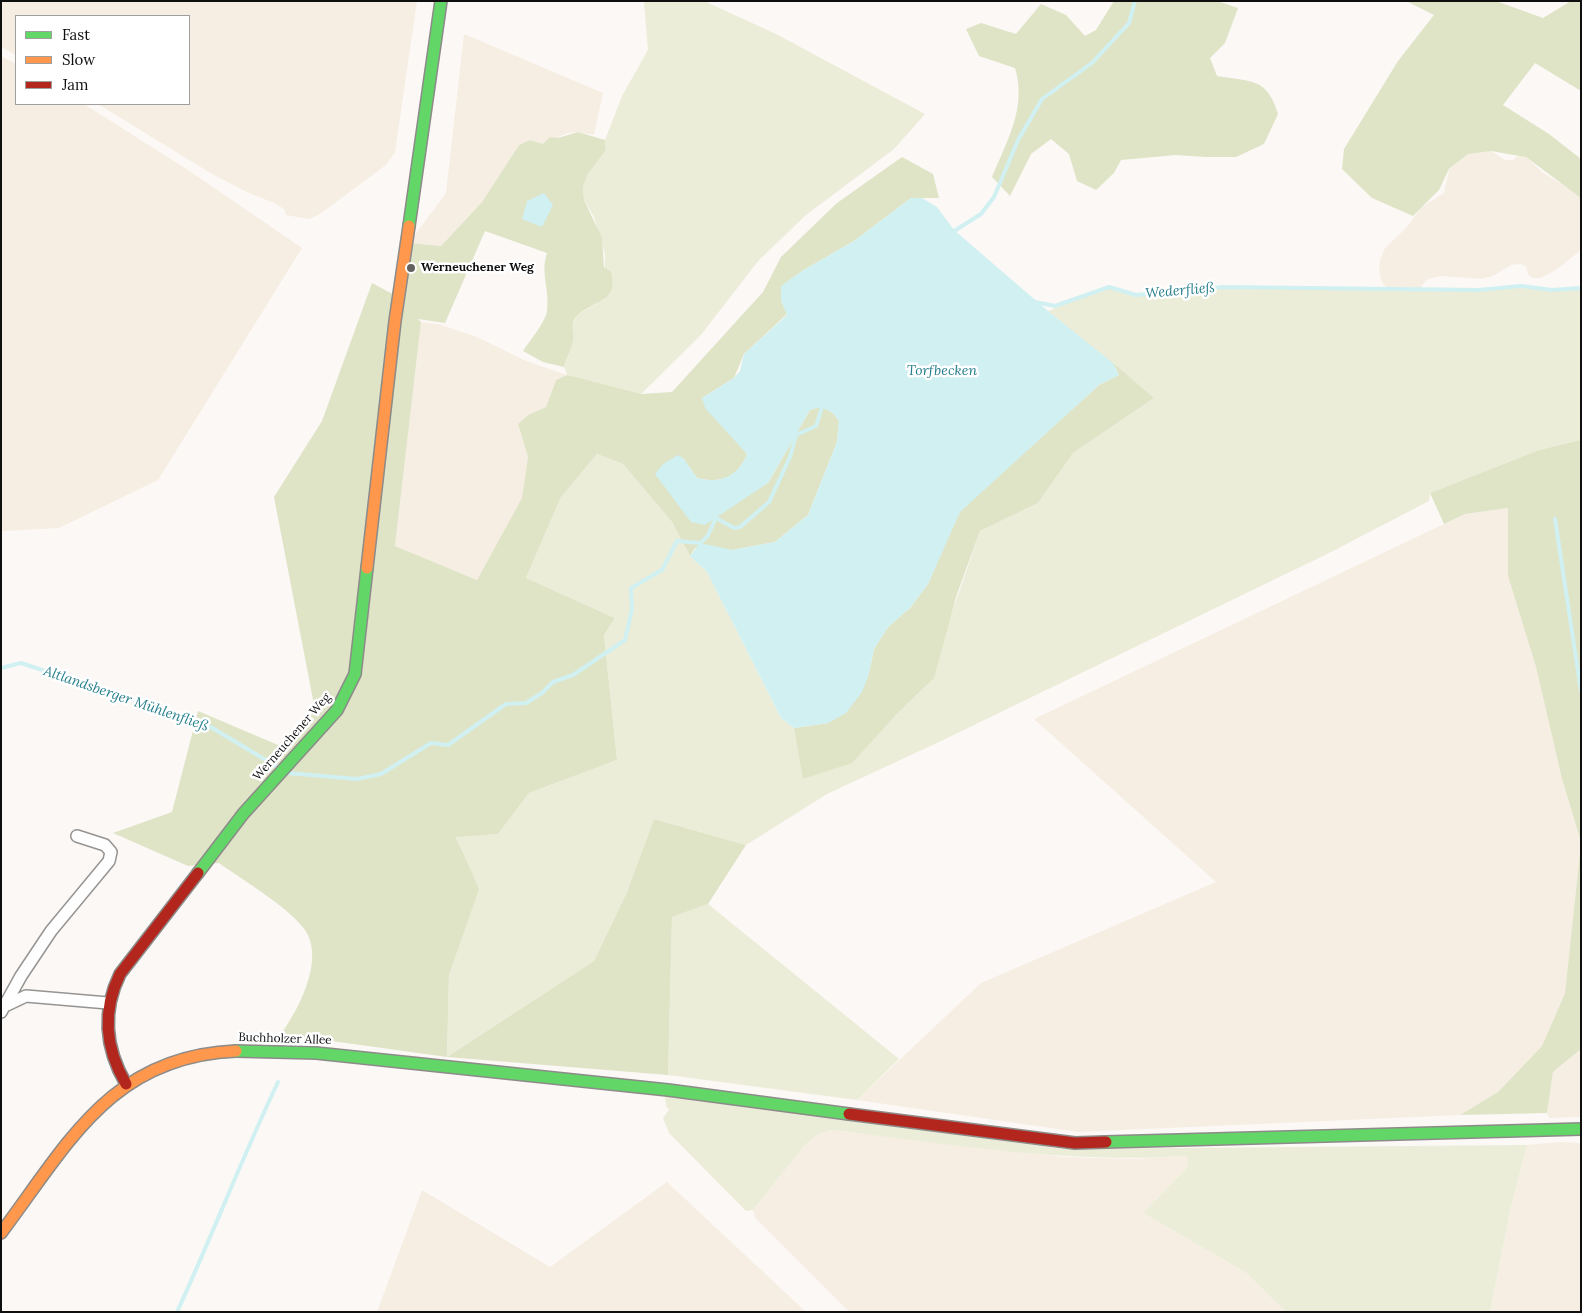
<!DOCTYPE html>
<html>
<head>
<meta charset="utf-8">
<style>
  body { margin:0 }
  #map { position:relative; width:1582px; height:1313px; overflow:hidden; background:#fbf8f5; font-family:Lora,serif }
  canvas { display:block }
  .frame { position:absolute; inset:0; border:2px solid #0f0f0f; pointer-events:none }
  .legend { position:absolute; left:15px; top:15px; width:175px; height:90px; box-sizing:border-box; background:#fff; border:1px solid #9f9f9f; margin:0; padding:6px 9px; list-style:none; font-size:15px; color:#0f0f0f }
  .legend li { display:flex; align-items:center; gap:10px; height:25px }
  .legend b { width:25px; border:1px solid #9f9f9f }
</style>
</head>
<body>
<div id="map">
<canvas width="1582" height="1313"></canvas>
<div class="frame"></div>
<ul class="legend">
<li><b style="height:6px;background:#63d668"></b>Fast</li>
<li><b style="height:6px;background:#ff974d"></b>Slow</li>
<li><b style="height:6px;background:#b3261e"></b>Jam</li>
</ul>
</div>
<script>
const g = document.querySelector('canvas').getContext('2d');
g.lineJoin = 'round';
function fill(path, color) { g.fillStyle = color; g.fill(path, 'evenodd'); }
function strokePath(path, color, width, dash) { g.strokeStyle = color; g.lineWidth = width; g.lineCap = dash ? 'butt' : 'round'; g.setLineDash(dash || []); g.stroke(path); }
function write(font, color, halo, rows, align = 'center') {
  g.font = font + ' Lora,serif'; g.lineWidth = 5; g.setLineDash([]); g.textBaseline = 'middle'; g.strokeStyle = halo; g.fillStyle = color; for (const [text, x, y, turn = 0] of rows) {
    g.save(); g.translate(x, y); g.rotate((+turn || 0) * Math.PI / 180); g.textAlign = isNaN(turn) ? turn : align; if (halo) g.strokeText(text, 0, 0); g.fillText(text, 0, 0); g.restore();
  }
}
fill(new Path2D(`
  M1,1h416l-22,151 -9,13 -66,49 -11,5 -23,-4 -2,-6 -10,-6 -25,-10 -37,-19 -114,-70h91v-88h-173v39l-15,-8z
  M464,34l139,59 -9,42 -16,-3 -10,1 -25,11 -13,-4 -11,5 -37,57 -41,44 -32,-3 37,-50z
  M1,56l15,8v40h68l107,68 111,76 -144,232 -99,48 -58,3z
  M1475,148l16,3 14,9h8l6,-5 7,2 17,16 38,23v54l-25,20 -16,8h-8l-4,-4 -2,-8 -5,-2 -10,1 -18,11 -12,3 -39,-3 -14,3 -6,6v5l-29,2 -6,-4 -5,-6 -3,-11 1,-10 5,-13 21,-20 16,-21 22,-14 5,-23z
  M421,322l17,2 39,13 49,24 41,14 -11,5 -10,27 -18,8 -10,9 10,33 -6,42 -45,81 -82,-34z
  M1508,508v68l28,91 26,112 19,64 -16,150 -23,53 -44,46 -38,23 -382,17 -221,-32 124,-117 235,-101 -182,-163 431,-205z
  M1581,1049v68l-32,1 -2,-5 6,-41z
  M832,1130l232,27 68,2 53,-3 3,4 -2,9 -43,44 102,59 41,40h-437l-94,-94 -2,-8 53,-66 13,-10z
  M1559,1142l22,1v169h-91l20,-101 17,-66z
  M667,1182l139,130h-429l45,-122 128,77z`), '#f6eee3');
fill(new Path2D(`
  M647,1h57l72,33 149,80 -31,35 -88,66 -47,45 -59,76 -59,58 -12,1 -62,-20 -3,-8 9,-24v-20l5,-9 27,-15v-45l-11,-37 -10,-17 -1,-13 5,-13 18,-24 -1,-10 17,-44 26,-46 -4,-47z
  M1521,286l31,4 29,-2v152l-42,10 -109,43 -1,8 -100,52 -388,188 -114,53 -81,51 -92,-26 -27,73 -33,69 -147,96 2,-82 29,-86 -22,-53 42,-2 31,-41 88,-33 -13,-125 11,-17 -89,-40 35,-81 36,-43 26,10 49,58 18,34 17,16 74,146 13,10 10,51 90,-62 33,-32 53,-154 58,-28 35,-50 81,-55 -106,-87 61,-24 27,8 88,-8 254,3z
  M708,904l191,155 -42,41 -189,-25 4,-158z
  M665,1095l399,54 463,-4 -17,66 -20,101h-204l-41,-40 -102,-59 43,-44 2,-9 -3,-4c-118,8 -236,-12 -353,-26l-13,4 -13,10 -53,66 -7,1 -77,-78 -6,-15 6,-8 -3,-4z`), '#ebedd8');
fill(new Path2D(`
  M1114,1h103l21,7 -13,35 -15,15 7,18c34,6 50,1 61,38l-14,30 -28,13h-31l-29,-2 -55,5 -7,13 -18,17 -19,-9 -8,-27 -18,-15 -20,15 -21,42 -18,-19c15,-36 35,-70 23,-109l-36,-12 -13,-27 15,-6 35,11 25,-30 25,11 19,21 11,-6z
  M1406,1h90l47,17 28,-17h10v90l-46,-28 -32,42 46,29 32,25v39l-55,-41 -35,-6 -23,3 -19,15 -10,21 -26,26 -41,-18 -30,-29 2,-20 54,-88 36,-46z
  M578,132l27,8 1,10 -18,24 -5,13 1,13 18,38 2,29 7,5c10,36 -30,28 -38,51 -1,6 1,13 0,19 -2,8 -7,17 -9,25l-21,-5 -20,-11c6,-9 23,-30 24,-40 3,-21 -7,-38 0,-58l-62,-22 -40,92 -27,-4 3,3 -26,224 82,34 45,-82 6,-41 -10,-33 10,-9 18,-8 10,-27 11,-5 74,19 31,-2 91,-100 18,-35 56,-54 65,-46 31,17 6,24h-28l-57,43 -52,30 -20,15 -1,14 6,14 -43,40 -10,24 -32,20 45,56c-9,23 -26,30 -50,24l-14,-20 8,64 77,-39 42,-73 11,-4 12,7 6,8 -2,21 -29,73 -33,27 -43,8 -37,-2 -5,8 -18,-34 -49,-58 -26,-10 -36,43 -35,81 89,40 -11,17 13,125 -88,33 -31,41 -42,3 23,52 -30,86 -2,82 147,-96 33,-69 27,-73 92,26 -38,59 -36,13 -4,158 -221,-18 -166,-23c17,-24 41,-69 27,-99 -11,-23 -67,-56 -89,-72l-31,3 -75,-33 59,-21 26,-101 80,34 37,-35 -41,-213 48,-76 50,-138 28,15 9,-55 32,3 41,-44 37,-57 11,-5 13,4 7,-7 8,1z
  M1113,363l41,35 -81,55 -35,50 -58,28 -23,63 -23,84 -40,39 -42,46 -49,16 -9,-51 34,-5 40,-46 6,-28 14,-22 22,-19 18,-24 31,-72 140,-127 20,-10z
  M1581,440v402l-19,-63 -26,-112 -28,-91v-68l-43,6 -21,10 -14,-31 109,-43z
  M1581,843v206l-28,23 -6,41 -87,2 38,-23 44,-46 23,-53z`), '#dfe4c7');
fill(new Path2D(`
  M544,193l9,12 -11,22 -20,-8 5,-18z
  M911,198h11l15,9 17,23 94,81 65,52 6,12 -20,10 -139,127 -32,72 -18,24 -22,19 -14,22 -6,28 -6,15 -16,21 -18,10 -34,5 -13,-10 -74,-146 -17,-16 10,-13 32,7 43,-8 33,-27 29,-73 2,-21 -6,-8 -12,-6 -11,3 -42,73 -63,42 -14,-3 -36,-48 8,-10 15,-9 5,3 14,20c23,6 41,-1 50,-24l-42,-46 -3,-10 32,-20 6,-7 4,-17 43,-39 -6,-15v-14l21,-15 52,-30z`), '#d0f0f1');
strokePath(new Path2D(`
  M951,233l30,-19 13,-17 24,-57 24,-41 50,-36 37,-40 6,-22
  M1035,302l20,4 54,-19 27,8 88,-8 254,3 43,-4 31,4 29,-2
  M1555,519l26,172
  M1,668l20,-5 183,60 75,45
  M287,773l70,6 24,-5 50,-31 17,2 58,-41 20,-1 16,-10 11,-11 20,-7 52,-35 7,-31 -1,-21 31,-18 15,-29 23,2 7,-6 9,-19 18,10 6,-1 29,-25 21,-45 6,-22 20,-9 7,-22
  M177,1312c35,-76 65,-154 101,-230`), '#d0f0f1', 4);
const street = new Path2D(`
  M7,1005l19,-9 82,7
  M1,1012l20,-36 30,-45 58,-70 2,-9 -6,-7 -28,-9`);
const fast = new Path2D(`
  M409,226l32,-225
  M198,873l45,-59 94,-104 18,-36 12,-106
  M236,1051l80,2 352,37 181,24
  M1106,1142l475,-13`);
const slow = new Path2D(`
  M367,568l28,-247 14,-95
  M1,1233c67,-89 110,-177 235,-182`);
const jam = new Path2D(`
  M126,1084c-21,-36 -24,-73 -6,-110l78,-101
  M849,1114l226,29 31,-1`);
strokePath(street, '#959493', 14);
strokePath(fast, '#8c8b89', 14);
strokePath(slow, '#8c8b89', 14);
strokePath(jam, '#8c8b89', 14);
strokePath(street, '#fefefe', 11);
strokePath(fast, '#63d668', 11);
strokePath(slow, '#ff974d', 11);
strokePath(jam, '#b3261e', 11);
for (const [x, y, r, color] of [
  [411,268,5,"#626160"]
]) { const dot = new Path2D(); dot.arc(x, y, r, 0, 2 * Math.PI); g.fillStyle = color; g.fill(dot); strokePath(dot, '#fff', 2); }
write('bold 12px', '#0f0f0f', '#fff', [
  ["Werneuchener Weg",421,268]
], 'left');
write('12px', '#0f0f0f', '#fff', [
  ["Werneuchener Weg",292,737,-49],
  ["Buchholzer Allee",285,1039,2]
]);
write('italic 14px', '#267f8c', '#fff', [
  ["Wederfließ",1180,291,-5],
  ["Torfbecken",942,371],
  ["Altlandsberger Mühlenfließ",126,699,19]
]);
</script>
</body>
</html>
